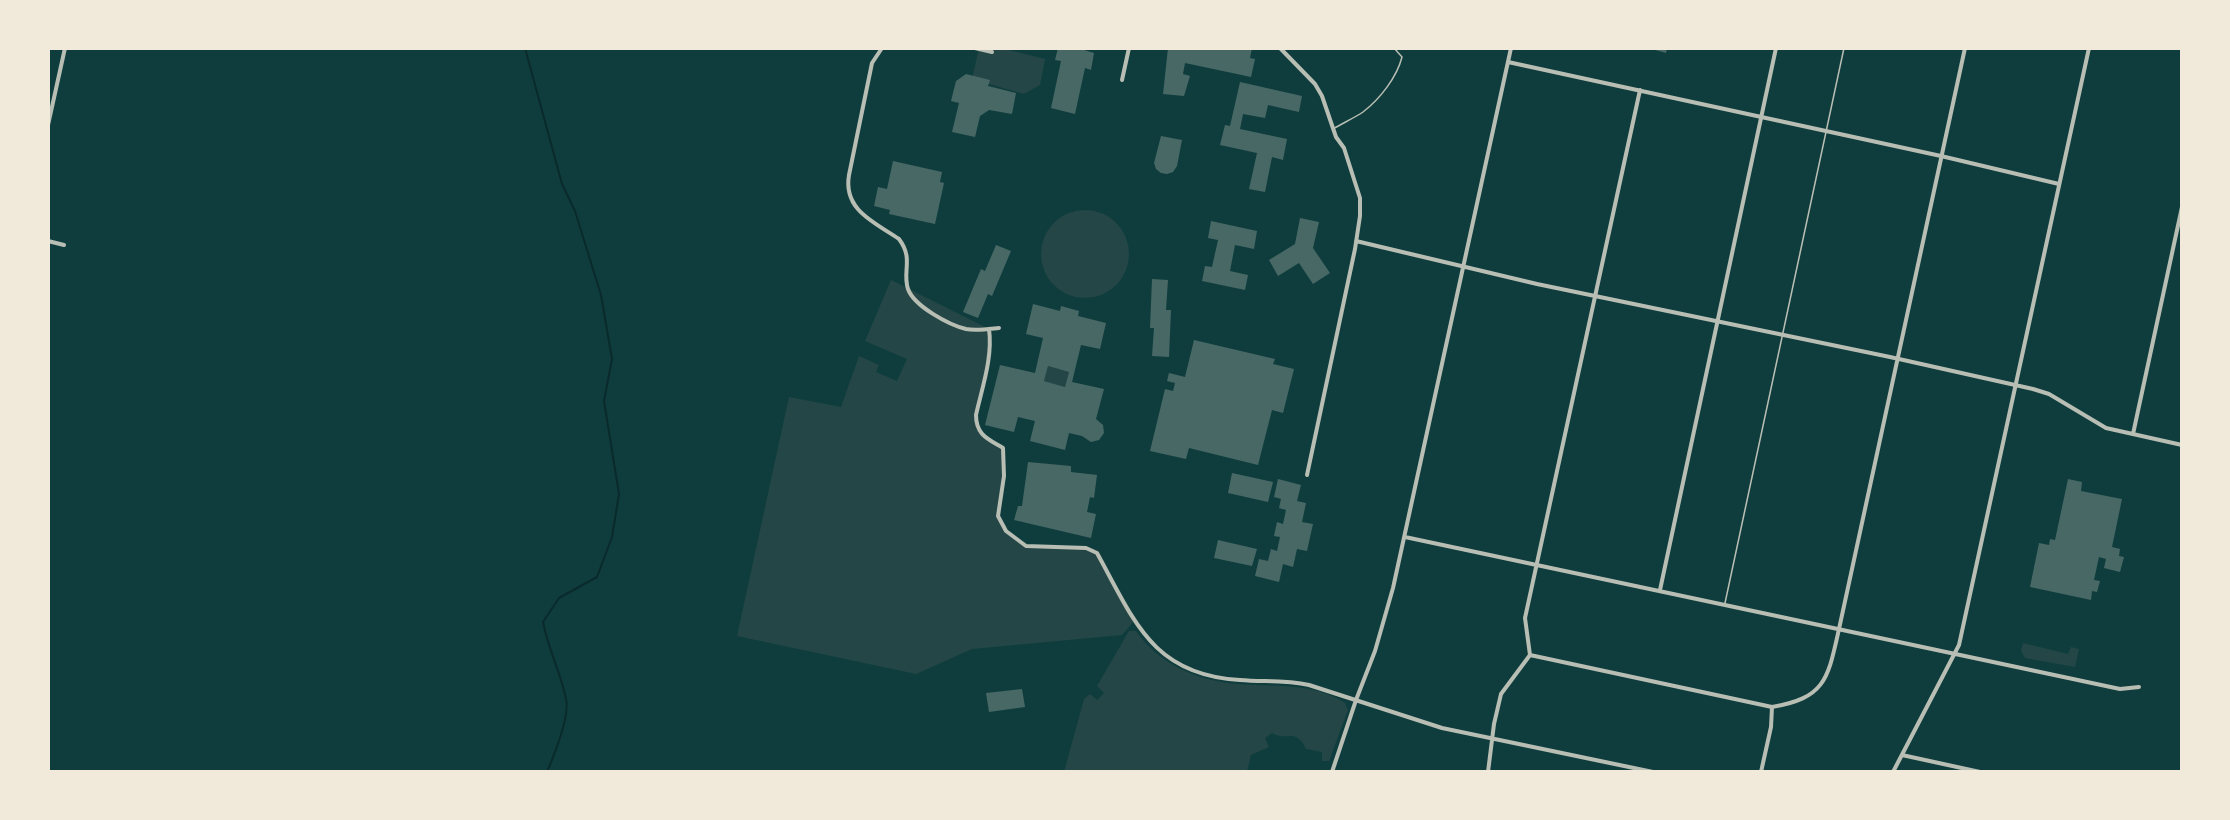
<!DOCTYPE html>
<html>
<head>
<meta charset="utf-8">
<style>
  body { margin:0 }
  #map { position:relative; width:2230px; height:820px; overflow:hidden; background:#0f3d3e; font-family:"Varela Round",sans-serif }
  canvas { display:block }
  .frame { position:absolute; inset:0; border:50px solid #f1e9da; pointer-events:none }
</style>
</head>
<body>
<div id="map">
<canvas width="2230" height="820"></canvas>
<div class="frame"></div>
</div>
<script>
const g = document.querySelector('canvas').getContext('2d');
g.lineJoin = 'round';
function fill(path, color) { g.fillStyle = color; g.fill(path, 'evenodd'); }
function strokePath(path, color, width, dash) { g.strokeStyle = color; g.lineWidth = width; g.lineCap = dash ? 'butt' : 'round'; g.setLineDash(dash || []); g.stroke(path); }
fill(new Path2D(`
  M979,48h22l44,11 -5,26 -16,9 -52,-15z
  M1041 254a44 44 0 1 1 88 0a44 44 0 1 1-88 0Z
  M891,280l98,49 -1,30 -12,56 2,16 25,17 1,28 -6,40 8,14 20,16 60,2 11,5 38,67 -13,15 -150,14 -56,25 -179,-38 52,-239 52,10 18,-51 20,9 -3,7 21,9 10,-22 -42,-18z
  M1048,366l21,6 -4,15 -21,-6z
  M1129,631h7c23,33 61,50 102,53 36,3 75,-2 107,19l3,7 -19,51h-7v-9l-16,-3c-11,-22 -18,-7 -34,-16l-7,5 4,9 -18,8 -4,17h-183l20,-73 6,-5 7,6 7,-7 -7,-7z
  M2023,643l45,11 3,-7 8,2 -4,18 -50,-9 -4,-7z`), '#244646');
strokePath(new Path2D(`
  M525,48l37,136 13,27 26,84 11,64 -8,42 15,93 -7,43 -15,40 -38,21 -16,24c5,27 18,51 23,77 4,18 -12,56 -19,73`), '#0a2a2b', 2);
fill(new Path2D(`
  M1058,48h27l-1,2 10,3 -3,17 -6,-2 -10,46 -24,-6 10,-47 -6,-1z
  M1168,48h84l-2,10 5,1 -4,18 -66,-14 -2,11 7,2 -6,20 -21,-2z
  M1648,48h19l-1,5z
  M966,74l24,6 -2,6 28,7 -4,21 -23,-4 -9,6 -5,21 -23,-5 7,-29 -8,-2 5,-20z
  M1240,82l62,14 -3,16 -31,-7 -3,13 -22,-4 -3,15 47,10 -4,21 -11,-3 -7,35 -16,-3 8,-36 -37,-8 5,-20 5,1z
  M1161,136l21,4 -5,26 -4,6 -6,2 -6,-1 -5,-4 -2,-6z
  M893,161l49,11 -2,10 4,1 -9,41 -46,-10 1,-4 -16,-4 4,-19 9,2z
  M1300,218l19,4 -6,26 17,25 -17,11 -14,-21 -21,13 -9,-16 26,-16z
  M1211,221l46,10 -3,18 -19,-4 -5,26 18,4 -3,15 -43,-9 3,-15 7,1 6,-27 -10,-2z
  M996,245l15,6 -19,45 -4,-2 -10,24 -15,-6 18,-43 4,2z
  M1152,279l16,1 -2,30h5l-2,47 -17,-1 2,-28h-4z
  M1033,304l27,7 1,-5 18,5 -1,5 28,7 -6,26 -19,-4 -9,37 32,7 -8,30 7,6 1,8 -5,7 -8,2 -9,-6 -13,-3 -4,17 -35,-9 5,-20 -17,-4 -4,15 -29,-7 15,-60 35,8 8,-35 -17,-4zM1048,366l21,6 -4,15 -21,-6z
  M1194,340l81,19 -2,5 21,5 -11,44 -11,-3 -14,55 -69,-17 -3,11 -36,-8 15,-62 8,2 2,-8 -8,-2 2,-8 16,4z
  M1028,462l43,4v6l26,3 -3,23 -4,-1 -3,15 9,2 -5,24 -77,-18 4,-14h4z
  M1232,473l41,9 -5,20 -40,-9z
  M1278,479l23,6 -4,16 9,2 -4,19 11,2 -6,27 -10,-2 -4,18 -10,-3 -4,18 -24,-6 4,-17 9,2 3,-12 6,2 3,-14 -6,-1 3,-14 6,2 3,-14 -7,-2 2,-9 -7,-2z
  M2068,479l14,3 -1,9 41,8 -10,48 8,2 -1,7 5,1 -4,15 -16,-4 2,-9 -7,-2 -5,23 6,1 -3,11 -5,-1 -1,9 -61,-13 9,-44 10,2 1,-6 5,1z
  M1218,540l39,9 -5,17 -38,-8z
  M1022,689l3,18 -36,5 -3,-19z`), '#486865');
strokePath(new Path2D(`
  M1333,129c10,-6 21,-11 30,-17 17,-13 34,-35 39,-55l-8,-9
  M1725,603l119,-555`), '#b8beb3', 1.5);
strokePath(new Path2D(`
  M882,48l-10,15 -23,112c-6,35 25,47 50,64 15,20 3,32 9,50 6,17 41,36 58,40 10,2 23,0 33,-1
  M975,48l17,4
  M1280,48l35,36 7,12 14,41 8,11 16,50v18l-5,33 -48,226
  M1508,62l433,94 118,28
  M1122,80l7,-32
  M48,125l17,-77
  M48,241l16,4
  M1356,241l181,43 353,73 143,32 16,5 57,34 76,17
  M989,329c4,28 -7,59 -13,86 0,20 12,24 27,33l1,28 -6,40 8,15 20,15 60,2 11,5c37,67 55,122 143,127 24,2 46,0 69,5l133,43 211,44
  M2133,434l49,-227
  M1405,537l715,152 19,-2
  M1660,590l116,-542
  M1530,655l242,52c54,-9 56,-29 67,-78l126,-581
  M1902,755l78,17
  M1332,772l24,-72 19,-49 18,-63 118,-540
  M1488,772l6,-48 7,-30 29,-39 -5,-37 115,-528
  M1761,772l10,-45 1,-20
  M1893,772l66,-127 130,-597`), '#b8beb3', 4);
</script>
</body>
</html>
